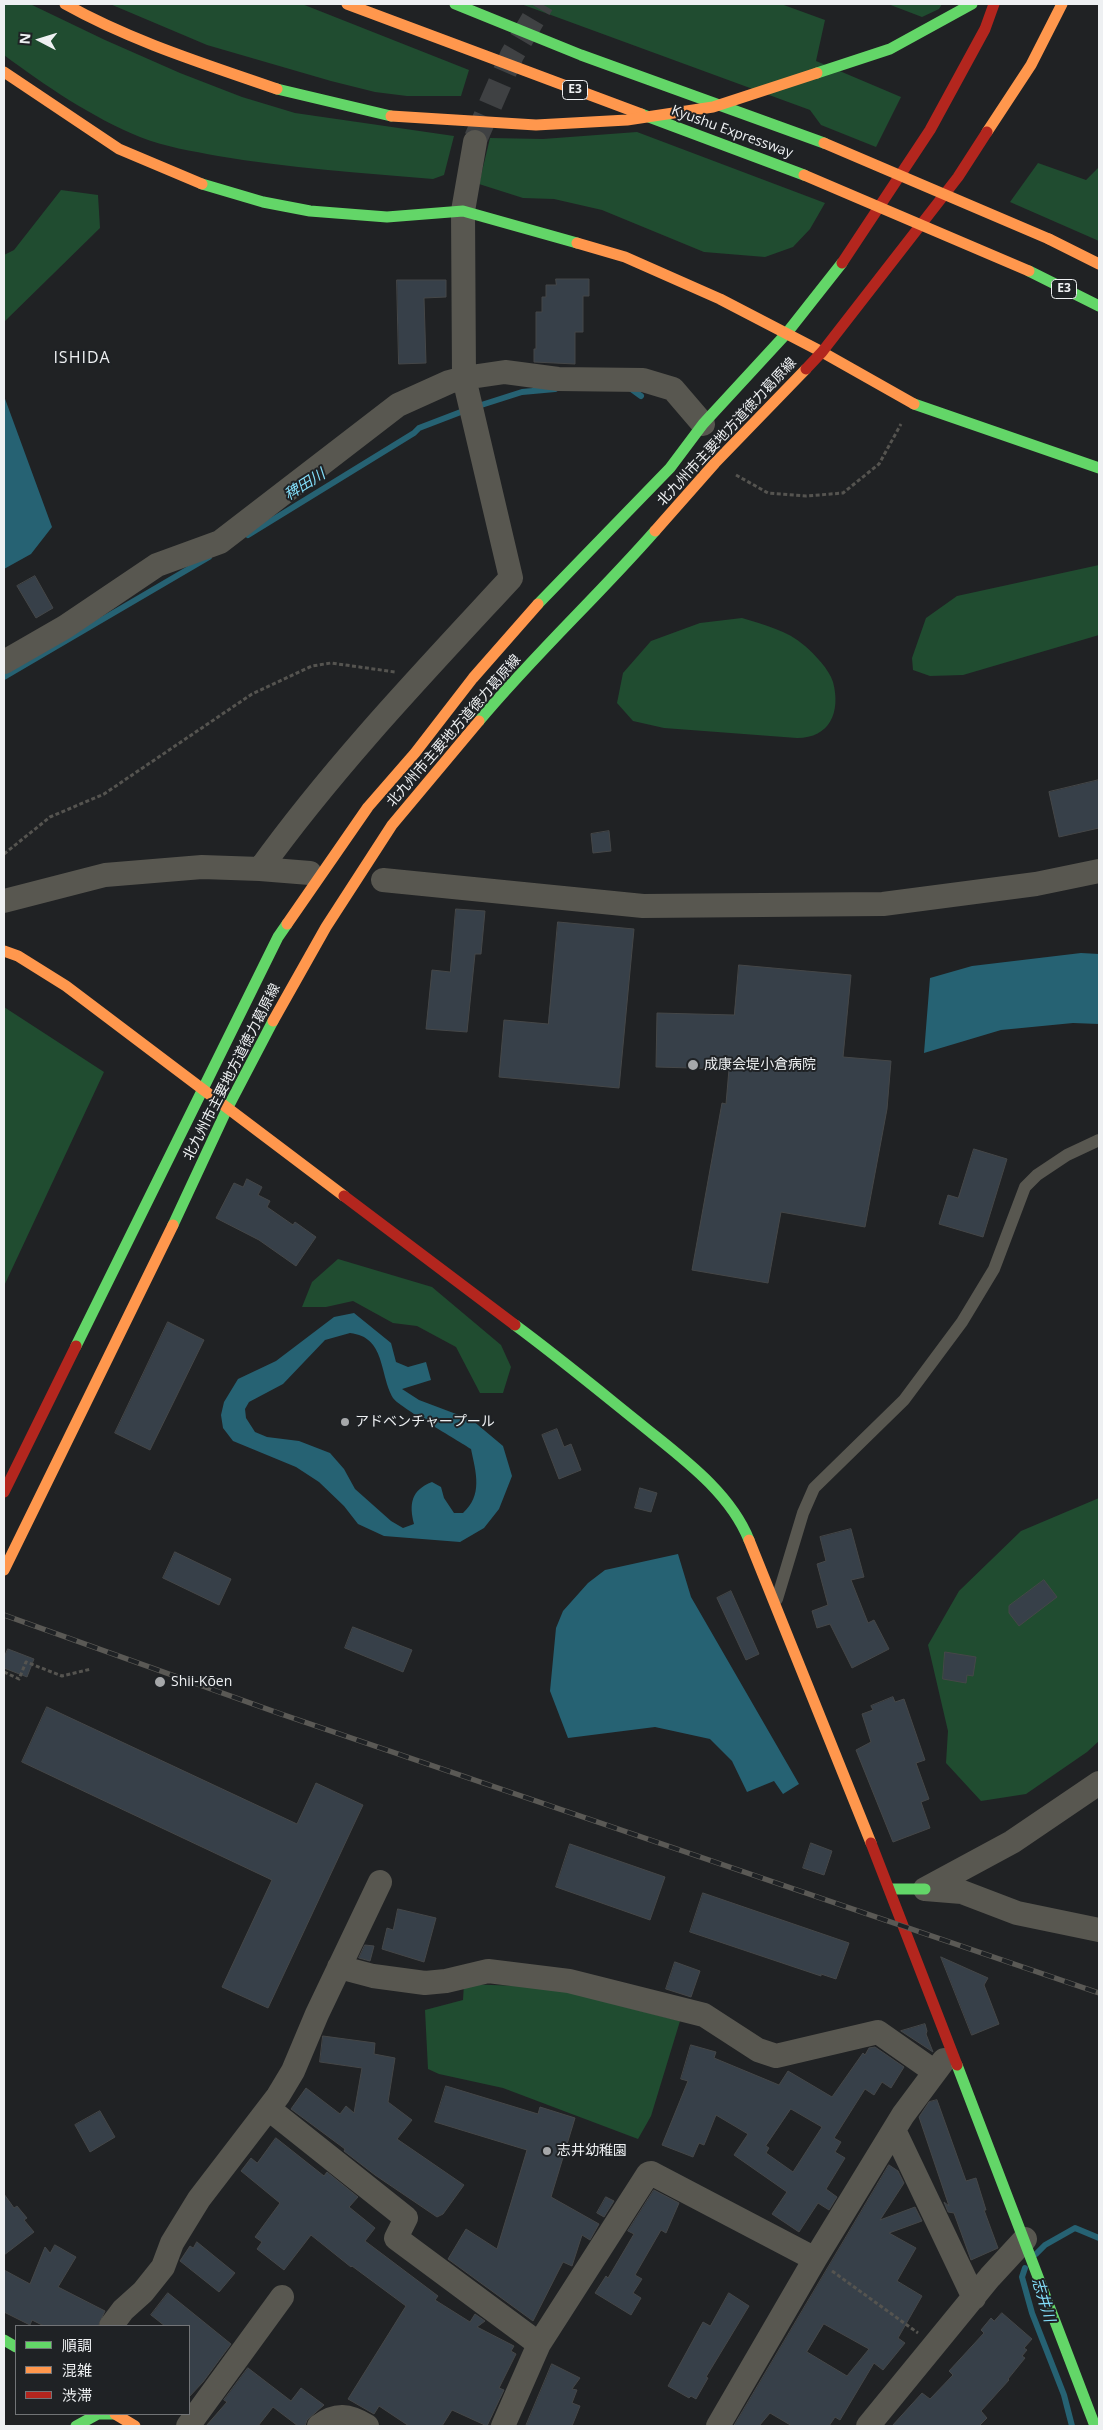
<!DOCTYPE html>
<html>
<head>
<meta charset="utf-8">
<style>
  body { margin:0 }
  #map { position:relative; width:1103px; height:2430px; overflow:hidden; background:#202224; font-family:"Open Sans","Noto Sans JP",sans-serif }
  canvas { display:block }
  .frame { position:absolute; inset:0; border:5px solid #eef0f2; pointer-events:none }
  .legend { position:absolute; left:15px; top:2325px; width:175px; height:90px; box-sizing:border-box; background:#1f2225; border:1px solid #727477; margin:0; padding:6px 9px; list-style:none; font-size:15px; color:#eef0f2 }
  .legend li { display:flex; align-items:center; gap:10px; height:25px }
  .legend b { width:25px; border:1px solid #727477 }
  .north { position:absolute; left:15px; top:15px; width:50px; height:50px; -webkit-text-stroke:4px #1f2225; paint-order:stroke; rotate:275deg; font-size:14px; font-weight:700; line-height:20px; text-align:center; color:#eef0f2 }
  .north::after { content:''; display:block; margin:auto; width:18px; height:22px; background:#eef0f2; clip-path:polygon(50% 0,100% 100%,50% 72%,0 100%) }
</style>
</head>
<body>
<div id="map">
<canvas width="1103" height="2430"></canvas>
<div class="frame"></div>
<ul class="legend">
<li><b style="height:6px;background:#63d668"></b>順調</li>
<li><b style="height:6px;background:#ff974d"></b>混雑</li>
<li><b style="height:6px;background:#b3261e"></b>渋滞</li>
</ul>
<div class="north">N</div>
</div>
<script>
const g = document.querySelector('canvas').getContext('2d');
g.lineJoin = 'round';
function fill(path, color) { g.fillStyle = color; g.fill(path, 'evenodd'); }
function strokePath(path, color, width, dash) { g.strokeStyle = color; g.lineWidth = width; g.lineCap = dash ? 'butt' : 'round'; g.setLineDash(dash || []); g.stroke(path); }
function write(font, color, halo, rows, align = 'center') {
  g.font = font + ' "Open Sans","Noto Sans JP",sans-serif'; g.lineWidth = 4; g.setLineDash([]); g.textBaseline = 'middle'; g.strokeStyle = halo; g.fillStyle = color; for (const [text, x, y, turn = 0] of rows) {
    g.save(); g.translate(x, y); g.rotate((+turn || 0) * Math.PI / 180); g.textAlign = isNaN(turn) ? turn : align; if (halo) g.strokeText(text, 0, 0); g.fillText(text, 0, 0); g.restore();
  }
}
fill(new Path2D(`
  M4,4h26l75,36 75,33 62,24 53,16 159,23 -10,39 -11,4c-72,-6 -144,-11 -215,-23 -26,-5 -53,-9 -78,-19 -47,-19 -96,-52 -136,-82z
  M110,4h192l167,66 -8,26h-54l-32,-4 -44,-11 -124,-36z
  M521,4h260l44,16 -9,41 85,36 -25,50 -55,-22 -11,-15z
  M888,4h54l-3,5 -17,8z
  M637,132l188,71 -15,26 -17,18 -28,10 -61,-5 -102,-42 -48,-11 -31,-1 -44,-14 11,-46 53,1z
  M1038,163l48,17 13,-13v74l-89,-39z
  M61,190l37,5 2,33 -96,94v-67l10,-5z
  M1099,565v70l-136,40 -33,1 -17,-6 -1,-12 14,-40 31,-22z
  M742,618c22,7 45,12 63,28 10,9 24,23 28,36 8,30 -3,56 -36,56l-133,-10 -31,-7 -16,-18 6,-30 28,-32 49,-18z
  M4,1007l100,65 -100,214z
  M338,1259l94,28 69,58 10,22 -8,26h-23l-24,-46 -39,-21 -24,-3 -40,-22 -27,6h-24l10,-25z
  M1099,1498v243l-12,11 -61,42 -45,7 -35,-38 2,-32 -20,-86 31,-54 62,-60z
  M464,1984l84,3 132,34 -29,95 -13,23 -135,-51 -64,-14 -11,-5 -3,-59 38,-10z`), '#204c30');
fill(new Path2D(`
  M4,396l48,131 -21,27 -27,15z
  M1081,953l18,1v70l-26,-1 -72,7 -77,23 6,-75 42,-12z
  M354,1313l37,30 5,19 12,5 18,-5 5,18 -29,9 17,11 53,20 31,26 9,30 -13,33 -15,19 -24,14 -76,-6 -26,-12 -14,-18 -25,-24 -23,-15 -63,-26 -10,-13 -2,-13 3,-13 14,-23 38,-18 58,-44zM350,1333c36,4 29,41 43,65 5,8 66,43 78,51 5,24 12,46 -8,64h-9l-10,-15 -3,-11 -9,-5c-21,8 -23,22 -18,42l-11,4 -12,-7 -36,-32 -11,-20 -14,-16 -31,-12 -32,-4 -12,-5 -9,-14 -1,-9 4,-7 34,-18 42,-44z
  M678,1554l13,43 108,187 -16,10 -9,-13 -27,11 -15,-31 -22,-22 -55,-12 -87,11 -18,-47 6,-63 7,-17 25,-28 17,-13z`), '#266273');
strokePath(new Path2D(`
  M630,388l11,8
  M475,407l47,-15 33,-3
  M248,535l166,-102 5,-5 47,-18
  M4,677l205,-120
  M1036,2254l9,-9 30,-17 24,10
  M1025,2268l-3,9 10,36 32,82 8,31`), '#266273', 6);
const building = new Path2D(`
  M556,279h33v17h-6v36h-8v32l-41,-2v-13h2v-37h6v-15h4v-12h10z
  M397,280h49v17l-22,1 2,65 -27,1z
  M35,576l18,32 -17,10 -19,-32z
  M1099,780v48l-40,9 -10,-45z
  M609,831l2,20 -18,2 -2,-19z
  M456,909l29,2 -4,43h-6l-8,78 -41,-3 6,-59 18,2z
  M558,922l76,7 -15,159 -120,-11 5,-57 44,4z
  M739,965l112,10 -8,82 48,4 -4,48 -22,118 -84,-15 -13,71 -76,-13 30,-167 4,1 3,-35 -73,-2 1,-54 77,2z
  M974,1149l33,10 -24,78 -44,-13 9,-29 10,3z
  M247,1179l15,8 -4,8 12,6 -3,6 26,18 2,-3 21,15 -20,29 -37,-26 -43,-22 18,-35 9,4z
  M168,1322l36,18 -54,110 -35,-17z
  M557,1429l7,18 7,-3 10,26 -22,9 -17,-44z
  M640,1488l17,5 -6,19 -16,-4z
  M851,1529l13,48 -13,3 17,43 6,-3 15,29 -37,19 -22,-44 -13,4 -5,-17 16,-6 -11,-41 9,-3 -6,-24z
  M175,1552l56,27 -12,26 -56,-27z
  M1044,1580l13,17 -38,29 -10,-13v-7z
  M731,1591l28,63 -13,6 -29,-62z
  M353,1627l59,23 -9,22 -58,-24z
  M8,1649l26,10 -7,18 -23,-9v-10z
  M945,1652l31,5 -3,19 -6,-1 -1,8 -23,-4z
  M893,1697l2,5 9,-3 21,61 -9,3 13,36 -8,3 9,26 -37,14 -37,-92 15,-8 -9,-28 11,-4 -2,-4z
  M47,1707l250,117 19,-41 47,22 -95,203 -46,-21 50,-107 -250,-118z
  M811,1843l21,8 -8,24 -21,-7z
  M570,1844l95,33 -15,43 -94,-33z
  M703,1893l146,50 -13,36 -15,-5v2l-131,-44z
  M398,1909l38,9 -12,44 -42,-13 5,-21 6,2z
  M365,1945l9,1 -4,15 -11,-3z
  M941,1957l47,21 -4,7 15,39 -27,11z
  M675,1962l25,9 -9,26 -25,-8z
  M925,2024l2,7 -1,3 7,18 -32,-21z
  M323,2036l52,7 -1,11 21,4 -7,44 24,18 -15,19 67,46 -21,29 -6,3 -62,-42 -31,-24 1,-2 -54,-40 15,-21 34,26 6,-8 8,7 8,-45 -42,-6z
  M691,2045l25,7 -2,6 65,27 9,-14 44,26 31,-44 2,2 4,-7 6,-1 29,20 -13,21 -9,-6 -8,13 -9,-6 -31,49 7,4 -6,10 10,6 -19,31 11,8 -8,13 -11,-7 -19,29 -27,-18 15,-22 -53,-37 14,-21 -32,-19 -12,30 -5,-2 -6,14 -31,-12 26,-64 -7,-2zM791,2109l31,18 -29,45 -27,-19 3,-5 -3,-2z
  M446,2086l92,28 2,-7 35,11 -24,79 48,27 -9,16 -8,-5 -10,31 -9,-4 -30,59 -85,-62 18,-30 31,20 30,-99 -92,-28z
  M937,2100l29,81 10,-3 10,32h-2l14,38 -27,12 -17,-47 -6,-1 -4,-10 5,4 -30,-89 10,-15z
  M100,2111l15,26 -25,15 -15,-27z
  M276,2138l48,38 3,-4 31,25 -9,10 26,21 -10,13 73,55 -3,4 35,22 5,-8 10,7 -8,6 37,19 -3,5 5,3 -17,34 5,2 -17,36 -35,-16 -10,16h-33l-30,-20 -5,8 -26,-15 58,-93 -54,-40 -1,1 -40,-32 -27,35 -27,-21 5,-7 -7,-5 25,-34 -39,-32 10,-13 6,5z
  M889,2165l9,6 6,12 -24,37 35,-13 7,14 -33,12 27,15 -19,33 25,15 -24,42 7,5 -22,27 -9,-7 -34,57 -5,-3 -6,9h-37l-22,-13 -11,13h-25zM824,2324l45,25 -22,27 -40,-24z
  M654,2190l25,13 -13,30 -5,-3 -26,45 7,4 -9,14 8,5 -10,17 -36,-22 11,-17 2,2 26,-44 -6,-3z
  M4,2194l10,14 3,-2 10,12 -3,2 10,12 -30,23z
  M606,2197l8,4 -10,16 -7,-4z
  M197,2242l38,31 -16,19 -39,-31 10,-15 3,2z
  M55,2245l21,12 -18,30 47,24 -7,15h-54l-12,-6 -2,5 -26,-13v-42l26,14 15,-37 5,6z
  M168,2293l63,51 -28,38 -14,15v-71h-24l-14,-11z
  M729,2293l20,13 -43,71 2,1 -12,21 -5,-3 -2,2 -21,-12 35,-64 7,4z
  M1002,2313l30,26 -8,9 3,2 -5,6 3,2 -17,21 1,1 -28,31 6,7 -8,8h-87l30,-33 8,6 23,-24 -4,-4 35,-38 -3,-3 10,-12 3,3z
  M552,2364l28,14 -8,11 5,1 -5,13 8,3 -8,20h-46z
  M248,2368l43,33 10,-13 23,17 -17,15 -2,6h-7l-25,-19 -15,19h-52l21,-24 -3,-2z`);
fill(building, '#374049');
strokePath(building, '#454748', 1);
strokePath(new Path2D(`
  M476,138l36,-83 30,-51`), '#3f4143', 24, [24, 12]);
strokePath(new Path2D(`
  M736,475l32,18 38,3 37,-3 36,-29 22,-40
  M4,854l46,-37 54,-23 148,-100 60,-28 19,-3 64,9
  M4,1672l15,7 7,-17 36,14 29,-7
  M832,2271l86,62`), '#555450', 3, [4, 2.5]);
strokePath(new Path2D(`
  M777,1599l26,-86 11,-25 90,-88 58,-78 32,-53 31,-82 12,-12 30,-20 32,-15`), '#585750', 12);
strokePath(new Path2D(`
  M4,662l61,-35 92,-62 63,-23 178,-137 51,-23 15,-4 41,-6 53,7 85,1 30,9 30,35
  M260,869c75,-104 164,-197 251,-291l-47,-200 -1,-167 12,-69
  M383,880l260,26 240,-2 153,-20 63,-13
  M4,901l101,-26 97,-8 58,2 50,4
  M925,1889l87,-47 87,-59
  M925,1889l37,3 55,21 82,17
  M339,1967l34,9 52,7 21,-2 42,-10 81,10 135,34 54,35 18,6 102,-24 57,40
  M269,2109l137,109 -10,20 143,106
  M894,2130l80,168
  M111,2326l12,-16 20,-18 20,-25 9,-24 27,-44 79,-103 15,-25 24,-57 63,-132
  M188,2426l94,-129
  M319,2426c17,-13 30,-11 48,0
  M503,2426l36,-82 109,-170 3,-1 164,86
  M718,2426l97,-167 88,-144 41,-55
  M868,2426l122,-149 35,-38`), '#585750', 24);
strokePath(new Path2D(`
  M455,4l126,51 243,88
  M277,89l114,27
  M641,114l163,61
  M202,184l61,18 47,9 77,6 76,-6 114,32
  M1029,271l70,35
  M914,404l185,64
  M538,604l132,-136 33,-44 83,-90 56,-71
  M479,721c55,-66 119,-125 176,-190
  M173,1225l54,-116 46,-88
  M515,1325c42,31 82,64 123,97 40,33 91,68 111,118
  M76,1346l202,-409 9,-13
  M890,1889h35
  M957,2065l138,361
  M4,2340l12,7
  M76,2426l22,-12h15`), '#63d668', 11);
strokePath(new Path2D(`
  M65,4c66,37 140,60 212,85
  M347,4l294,110
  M4,72l115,77 83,35
  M987,132l44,-67 31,-61
  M1049,239l50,25
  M577,243l48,14 95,42 102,53 92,52
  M655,531l60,-68 91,-94
  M287,924l81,-117 47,-54 58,-75 65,-74
  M4,951l14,5 48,30 278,210
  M273,1021l53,-94 66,-102 87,-104
  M749,1540l122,303
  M4,1570l169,-345
  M115,2414l20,12`), '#ff974d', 11);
strokePath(new Path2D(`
  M842,263l88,-133 55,-101 9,-25
  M806,369l16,-17 136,-175 29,-45
  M344,1196l171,129
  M4,1492l72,-146
  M871,1843l86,222`), '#b3261e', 11);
const rail = new Path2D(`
  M4,1615l277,99 818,279`);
strokePath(rail, '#5a5955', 5.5);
strokePath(rail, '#1f2225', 4, [11]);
strokePath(new Path2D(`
  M817,73l73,-24 82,-45`), '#63d668', 11);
strokePath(new Path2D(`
  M391,116l145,9 91,-5 86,-13 104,-34
  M824,143l225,96
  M804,175l225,96`), '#ff974d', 11);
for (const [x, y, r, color] of [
  [693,1065,6,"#a6a8aa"],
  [345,1422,5,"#a6a8aa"],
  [160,1682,6,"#a6a8aa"],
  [547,2151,5,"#a6a8aa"]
]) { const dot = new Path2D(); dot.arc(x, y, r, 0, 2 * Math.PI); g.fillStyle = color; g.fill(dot); strokePath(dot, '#1f2225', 2); }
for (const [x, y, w] of [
  [575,90,25],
  [1064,289,25]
]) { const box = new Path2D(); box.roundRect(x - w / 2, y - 9.5, w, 19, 4); g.fillStyle = '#1f2225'; g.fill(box); strokePath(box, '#eef0f2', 1); }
write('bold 12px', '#eef0f2', null, [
  ["E3",575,90],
  ["E3",1064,289]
]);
write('14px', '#eef0f2', '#1f2225', [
  ["Kyushu Expressway",732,132,20],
  ["北九州市主要地方道徳力葛原線",727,432,-47],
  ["北九州市主要地方道徳力葛原線",454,731,-49],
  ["北九州市主要地方道徳力葛原線",232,1072,-63]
]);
write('14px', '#eef0f2', '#1f2225', [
  ["成康会堤小倉病院",704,1065],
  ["アドベンチャープール",355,1422],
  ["Shii-Kōen",171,1682],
  ["志井幼稚園",557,2151]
], 'left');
write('italic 15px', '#83defa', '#1f2225', [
  ["稗田川",305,485,-32],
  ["志井川",1043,2300,73]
]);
g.letterSpacing = '1px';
write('16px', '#eef0f2', '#1f2225', [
  ["ISHIDA",82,358]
]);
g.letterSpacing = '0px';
</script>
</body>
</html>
